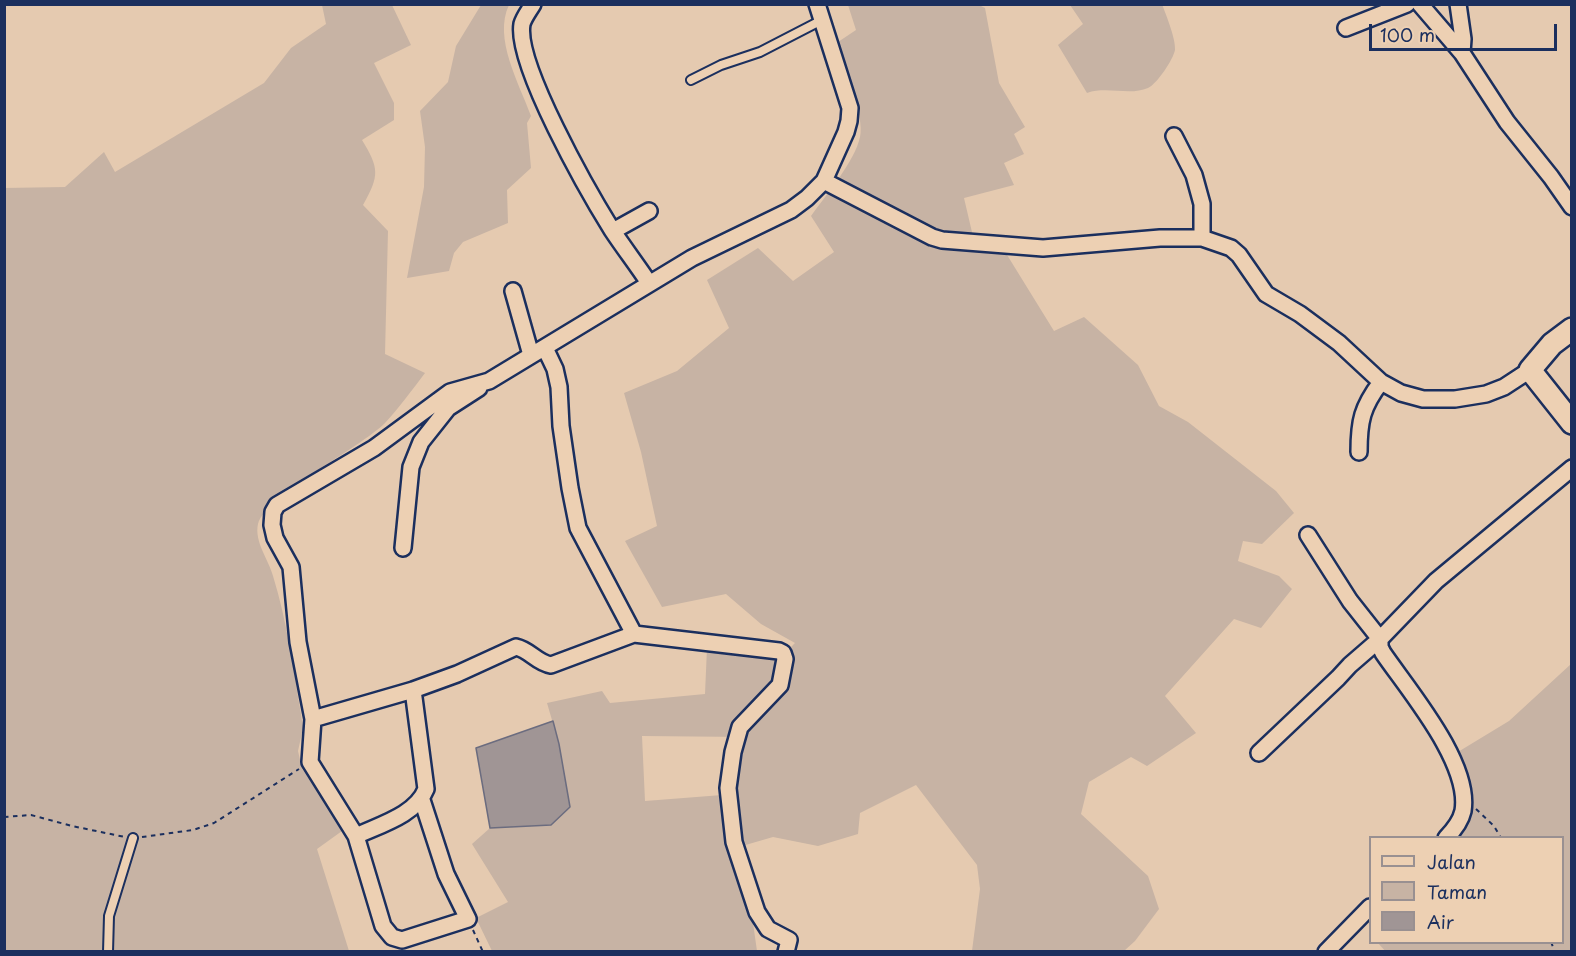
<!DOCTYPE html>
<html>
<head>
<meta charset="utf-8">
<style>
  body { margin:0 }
  #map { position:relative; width:1576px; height:956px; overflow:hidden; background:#e5cab0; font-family:"Playpen Sans",sans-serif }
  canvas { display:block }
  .frame { position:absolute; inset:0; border:6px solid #1b2f5e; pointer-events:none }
  .legend { position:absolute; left:1369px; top:836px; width:195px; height:108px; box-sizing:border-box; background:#edd0b3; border:2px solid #999091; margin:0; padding:8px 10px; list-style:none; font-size:18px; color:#1b2f5e }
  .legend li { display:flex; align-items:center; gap:12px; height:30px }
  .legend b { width:30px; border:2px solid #999091 }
  .scale { position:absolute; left:1369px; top:24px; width:188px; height:27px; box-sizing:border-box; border:3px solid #1b2f5e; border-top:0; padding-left:8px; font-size:18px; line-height:21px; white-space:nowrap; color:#1b2f5e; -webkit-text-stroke:4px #edd0b3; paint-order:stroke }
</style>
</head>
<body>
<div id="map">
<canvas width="1576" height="956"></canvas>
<div class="frame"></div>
<ul class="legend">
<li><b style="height:8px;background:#edd0b3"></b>Jalan</li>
<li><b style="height:16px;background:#c7b3a4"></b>Taman</li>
<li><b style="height:16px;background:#a09595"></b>Air</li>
</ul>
<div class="scale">100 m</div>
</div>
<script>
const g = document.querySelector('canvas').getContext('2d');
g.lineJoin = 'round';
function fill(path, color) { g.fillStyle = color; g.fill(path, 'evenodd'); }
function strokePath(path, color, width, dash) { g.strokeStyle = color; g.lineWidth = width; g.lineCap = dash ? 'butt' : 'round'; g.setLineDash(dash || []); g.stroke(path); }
fill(new Path2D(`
  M977,4l8,4 14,75 26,44 -11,7 10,20 -20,9 10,22 -50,13 11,47 29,5 50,81 30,-14 54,48 21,41 29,16 88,69 18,22 -32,31 -19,-3 -5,20 41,15 13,13 -31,39 -27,-9 -69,77 31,37 -49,33 -16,-9 -42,25 -8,32 67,62 11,33 -24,32 -11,10h-152l8,-62 -3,-24 -61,-80 -56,28 -2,21 -40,12 -45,-9 -31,9 15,105h-265l-16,-33 32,-16 -36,-58 18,-16 61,-3 8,-81 -12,-41 55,-12 8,12 95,-9 2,-46 79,4 9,-9 -34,-19 -35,-30 -64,13 -37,-66 32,-15 -16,-74 -17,-59 53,-22 52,-43 -22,-48 51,-32 35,33 41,-29 -23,-36c15,-21 44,-55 49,-79 5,-19 -16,-74 -22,-95l18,-12 -8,-25zM642,736l104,1 -11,57 -90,7z
  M1162,4c4,11 14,35 13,46 -2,10 -18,34 -27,38 -18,8 -41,-2 -61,5l-29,-48 25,-21 -13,-19z
  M322,5h70l19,40 -37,18 20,40v17l-32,20c17,28 18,35 1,65l25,26 -3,123 40,19c-13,17 -26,35 -40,50 -25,25 -119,72 -127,101 -4,18 11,36 15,52 14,45 20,92 28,138l2,14 -5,23 4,18 24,27 16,35 -25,18 32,102h-344l-1,-763 61,-1 39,-35 11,20 149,-89 27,-35 35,-24z
  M481,5h28c-16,33 10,78 22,111l-4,7 4,45 -24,22 1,33 -45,19 -9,11 -5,18 -42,7 17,-91 1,-40 -5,-36 28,-29 8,-36z
  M1571,664v287l-185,1 -8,-9 184,-1v-104l-113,-1 14,-31 -15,-48 61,-37z`), '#c7b3a4');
const water = new Path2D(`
  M553,721l6,23 11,63 -19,18 -61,3 -14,-80z`);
fill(water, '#a09595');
strokePath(water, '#6b6c7f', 1.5);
const lane = new Path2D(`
  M691,80l30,-15 39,-13 62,-32
  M108,952l1,-36 24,-78`);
const street = new Path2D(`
  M533,4c-4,7 -9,13 -11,20 -7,40 67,169 90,206 12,18 25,35 37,53
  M1420,4l42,49
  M1458,4l5,35 -1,14 45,69 44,55 21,30
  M1346,28l61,-24
  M1174,136l20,39 8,29v34
  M824,181l108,56 10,3 101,8 117,-10h42l29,10 8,7 27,39 34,20 39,29 42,39 20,11 22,6h32l31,-5 18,-7 26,-17
  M613,231l36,-20
  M513,291l18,64
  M545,348l10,21 4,18 2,39 9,62 8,40 56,106
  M1359,452c0,-31 3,-45 22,-70
  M403,548l8,-81 10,-25 27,-34 31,-20
  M313,719l100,-29 44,-16 59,-27c14,3 21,16 35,18l83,-31 145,17 4,2 2,6 -5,26 -40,42 -7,25 -5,36 6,54 23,70 11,17 21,11 -3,12
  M1259,753l79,-75 12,-13 30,-26 -30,-38 -42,-66
  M422,800l24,74 22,45 -66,21 -10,-3 -9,-11 -27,-90 -46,-74 3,-43 -15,-77 -7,-75 -16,-29 -3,-13 1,-13 4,-7 97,-57 76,-56 39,-11 203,-123 99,-48 16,-12 17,-17 22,-49 3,-11 1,-13 -33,-104
  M356,836c23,-11 60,-21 70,-47l-13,-99
  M1446,838c7,-7 15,-18 17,-27 8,-48 -54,-120 -80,-158l-3,-6v-8l56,-58 136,-113
  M1326,952l44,-45`);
const secondary = new Path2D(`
  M1572,329l-20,15 -22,26 42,53`);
strokePath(lane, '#1b2f5e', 12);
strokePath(street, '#1b2f5e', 20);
strokePath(secondary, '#1b2f5e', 26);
strokePath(new Path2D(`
  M1476,809l18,17 7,12
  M4,817l27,-2 41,11 53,11
  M142,837l51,-7 21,-7 85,-54
  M473,930l10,22
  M1551,942l4,10`), '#1b2f5e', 2, [4.5, 4.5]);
strokePath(lane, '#edd0b3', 8);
strokePath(street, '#edd0b3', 15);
strokePath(secondary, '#edd0b3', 21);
</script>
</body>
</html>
